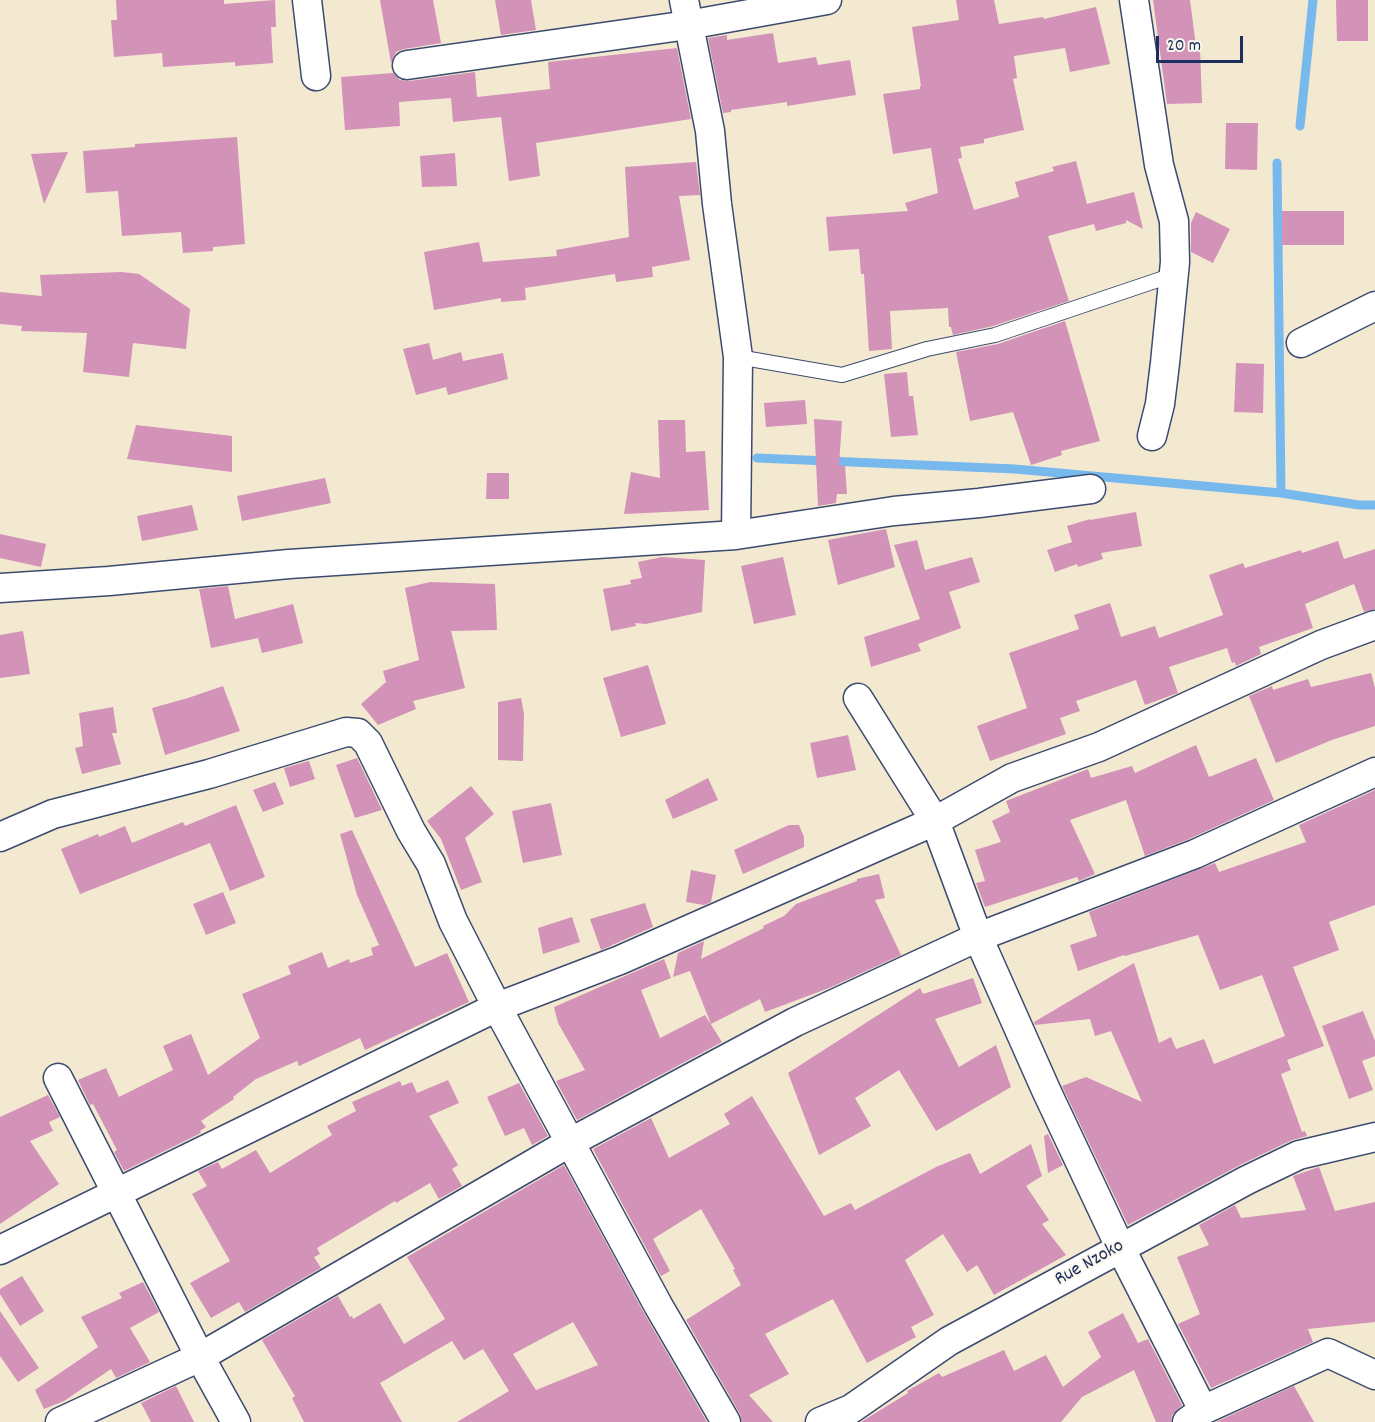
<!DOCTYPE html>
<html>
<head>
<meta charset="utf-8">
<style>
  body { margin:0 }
  #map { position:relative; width:1375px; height:1422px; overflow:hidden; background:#f3e9d1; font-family:Dekko,sans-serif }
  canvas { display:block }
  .scale { position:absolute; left:1156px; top:36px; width:87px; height:27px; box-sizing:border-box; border:3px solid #1b2f5e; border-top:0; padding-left:8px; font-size:18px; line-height:21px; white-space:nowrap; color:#1b2f5e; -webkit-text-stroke:4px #fbf7ec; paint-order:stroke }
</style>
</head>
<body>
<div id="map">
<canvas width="1375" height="1422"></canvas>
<div class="scale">20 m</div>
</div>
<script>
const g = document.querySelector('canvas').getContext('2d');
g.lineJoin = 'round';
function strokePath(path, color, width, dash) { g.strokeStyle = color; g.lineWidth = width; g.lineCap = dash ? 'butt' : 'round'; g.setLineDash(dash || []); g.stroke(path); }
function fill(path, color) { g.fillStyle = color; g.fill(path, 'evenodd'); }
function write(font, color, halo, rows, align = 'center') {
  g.font = font + ' Dekko,sans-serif'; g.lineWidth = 4.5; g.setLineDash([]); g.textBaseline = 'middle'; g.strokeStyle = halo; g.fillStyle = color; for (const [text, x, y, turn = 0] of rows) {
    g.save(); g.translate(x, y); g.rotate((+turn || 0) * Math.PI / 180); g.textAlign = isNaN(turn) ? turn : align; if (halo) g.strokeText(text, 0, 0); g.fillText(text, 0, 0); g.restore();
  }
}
strokePath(new Path2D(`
  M1300,126l13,-126
  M1277,163l4,330
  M757,458l258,11 266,24 78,12h16`), '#78b9ed', 9);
fill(new Path2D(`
  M116,0h108v4l51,-4 1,27h-5l2,36 -38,3v-4l-72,5 -1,-14 -48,4 -3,-37h6z
  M380,0h53l8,43 -37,6 -8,3 -5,11z
  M495,0h36l5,30 -35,5z
  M956,0h38l5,24 44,-7 1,2 52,-12 14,57 -40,8 -5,-24 -51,8 3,22 -4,1 11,51 -40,9v4l-24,4 2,11 -4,1 16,51 45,-13 -4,-15 39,-11 -2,-4 24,-6 11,43 47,-12 9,37 -17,-9v3l-30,8 -2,-7 -46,12 21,65 -76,25 -40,9 -2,-8h-2l-1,-19 -58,3 2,38 -23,2 -5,-77h-3l-2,-25 -30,2 -3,-34 82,-6 -3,-8 33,-10 -7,-45 -38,6 -10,-60 37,-5v-3h1l-9,-59 47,-7z
  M1153,0h37l6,46h4l2,57 -35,1z
  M1336,0h32v41h-31z
  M773,33l5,30 38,-6 2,8 32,-5 6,35 -69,11v-4l-56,8v2l-8,1 -15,-75 19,-3v5z
  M677,48l14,71 -155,24 4,33 -31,5 -8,-64 -48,5 -2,-24 -52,4 1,24 -55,4 -4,-53 52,-4 7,7 9,1 66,-9 2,25 73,-8 -2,-27z
  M1226,123h32l-1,47 -32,-1z
  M237,137l8,107 -32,3v4l-30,2 -2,-21 -59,4 -4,-45 -32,2 -3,-42 52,-4v-3z
  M68,152l-24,52 -13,-50z
  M455,153l2,33 -35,1 -2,-31z
  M696,162l4,33 -21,1 11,64 -38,7 1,10 -37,5 -1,-8 -90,14 1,12 -25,2v-4l-67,12 -10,-58 55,-10 4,20 74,-6 -1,-6 73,-13 -4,-70z
  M1282,211h62v34h-62z
  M1196,212l34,17 -17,34 -22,-11v-29z
  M122,272l17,2 51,35 -4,40 -53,-6 -4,34 -46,-5 4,-39 -66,-2 1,-5 -22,-2v-32l42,4 -2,-21z
  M1065,321l35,120 -39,10 1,4 -31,10 -18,-53 -43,9 -14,-69 42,-8z
  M429,343l4,17 28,-8 2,9 40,-8 5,26 -60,16 -2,-8 -30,8 -13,-46z
  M1236,363l28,1 -1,49 -29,-1z
  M907,372l2,24h4l5,39 -27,2 -7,-63z
  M805,400l2,24 -41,3 -2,-24z
  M814,419l28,2 -3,45 6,-1 2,29h-10l-1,9 -18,3z
  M658,420h27l1,32 19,-1 4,59 -85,4 7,-42 29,6z
  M136,425l96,11v36l-105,-13z
  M487,473h22v26h-23z
  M325,478l6,25 -89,18 -5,-25z
  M192,505l6,25 -56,11 -5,-25z
  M1136,512l6,34 -41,7 2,6 -25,8 -1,-3 -22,8 -8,-22 25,-8 -5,-16 23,-7v1z
  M886,529l9,38 -57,18 -10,-45z
  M0,534l46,10 -5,23 -41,-9z
  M917,540l8,30 47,-13 8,25 -31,10 12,36 -43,16 3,7 -50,16 -7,-30 56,-18 -26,-74z
  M1338,541l6,18 31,-10v60l-11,3 -10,-28 -49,20 8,24 -54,19 2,7 -25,12 -1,-4 -3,1 -5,-15 -58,19 9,26 -33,12 -9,-25 -60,21 4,10 -20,7 6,16 -76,27 -13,-35 50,-18 -18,-55 70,-24 -5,-14 36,-12 11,34 34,-11 4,12 64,-23 -14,-40 34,-12 2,5 56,-18 1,3z
  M662,557l43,3 -3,52 -56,12 -11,-1 1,3 -25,5 -8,-42 28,-5 -1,-4 12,-2 -4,-16z
  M783,557l13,58 -42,9 -13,-58z
  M430,582l65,2 2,46 -46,1 14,57 -52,13 3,8 -38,16 -17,-21 25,-22 -3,-11 36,-11 -14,-72z
  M228,586l7,33 58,-15 10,39 -41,10 -4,-15 -47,10 -12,-59z
  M23,631l7,43 -30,4v-43z
  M648,665l18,59 -45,13 -18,-59z
  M1371,673l4,15v38l-43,14 -56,23 -27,-67 23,-10 1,4 35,-11 3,8z
  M223,686l17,45 -75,24 -13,-47 36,-10z
  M521,698l3,16 -1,47 -25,-1v-58z
  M113,707l4,26h-5l9,31 -39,10 -7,-26 8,-2 -4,-33z
  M848,735l8,35 -39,8 -7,-35z
  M1196,745l13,32 47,-19 18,42 -85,39 -44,17 -19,-56 -56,20 25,54 -16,7 -2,-4 -92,30 -9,-24 9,-2 -10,-31 26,-8 -9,-21 18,-9 -4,-11 82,-32 3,9 41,-12 3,7z
  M357,758l25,52 -27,8 -19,-53z
  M309,761l6,18 -25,8 -6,-19z
  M708,778l10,22 -45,19 -8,-19z
  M275,782l9,22 -21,8 -10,-22z
  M471,786l23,28 -29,24 17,44 -21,8 -20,-51 -14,-18z
  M1375,790v115l-46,17 10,28 -46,17 31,79 -37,14 4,10 -10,4 21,58 3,-1 2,5 -15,4 -52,25 -112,60 -66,-139 24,-9 56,25 -31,-71 -16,5 -5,-17 -55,6 -1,-3 100,-59 25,80 12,-6 5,12 28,-10 10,25 71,-28 -23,-61 -42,15 -22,-55 -73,21 -1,-1 -46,16 -8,-26 27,-9 -8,-24 126,-49 4,9 87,-30 -7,-17z
  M551,803l11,52 -39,8 -11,-52z
  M236,805l29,72 -35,14 -20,-48 -130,51 -19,-45 37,-15 1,3 26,-11 7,17 51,-21 2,4z
  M789,825h10l5,12v10l-61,27 -9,-24z
  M352,830l63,137 32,-14 22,49 -104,48 -5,-12 -61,28 -2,-5 -41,18 -23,18 1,2 -33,22 5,6 -6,4 1,2 -77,38 -10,-19 3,-2 -24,-46 -3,1 -12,-25 28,-12 13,29 54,-27 -10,-24 28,-12 17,41 52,-37 -18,-44 49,-20 -3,-8 34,-14 6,16 21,-9 1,4 23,-8 -2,-7 8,-3 -22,-50 -17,-61z
  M691,870l25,5 -5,27 -7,3 -18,-3z
  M879,874l6,24 -10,2 26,55 -72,33 -64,24 -5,-13 -49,25 -21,-53 -17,6 5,-24 26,-12 -3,18 63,-31 -1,-2 21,-10 12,-12 61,-23v-2z
  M223,892l13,31 -30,12 -13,-31z
  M645,903l8,24 -52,23 -11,-31z
  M572,917l8,25 -37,12 -5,-26z
  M664,959l7,19 -30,12 19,48 45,-23 17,27 -145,78 -21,-39 29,-11 -27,-47 -4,-16z
  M973,978l9,25 -47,16 24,48 37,-22 15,42 -75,44 -37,-61 -44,28 16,28 -52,29 -31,-82 132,-85 3,6z
  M1363,1011l12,30v15l-13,5 11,29 -24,9 -27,-73z
  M448,1080l11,23 -30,13 29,49 -6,4 10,17 -23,13 -9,-16 -34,20 -1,-2 -78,47 3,6 -6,3 7,11 -76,44 -6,-10 -28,16 -21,-35 40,-22 -38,-67 15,-8 -9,-15 20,-9 4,7 34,-19 14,23 62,-38 -5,-9 29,-15 -4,-9 48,-21 2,5 10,-4 5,11z
  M519,1083l29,53 -16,9 -8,-17 -19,8 -18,-39z
  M48,1095l12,22 -11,5 4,9 -23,10 29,43 -59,40v-107z
  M752,1096l72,120 27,-13 4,7 81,-43 34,-14 10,21 51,-30 11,32 -16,10 23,34 -7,4 24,31 -72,40 -17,-30 -10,7 -24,-38 -38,26 29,55 -23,12 5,10 -49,26 -34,-64 -68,35 24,40 -40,21 24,27h-31l-2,-8 -54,-94 55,-35 -8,-15 2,-1 -34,-60 -48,30 17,32 -9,5 -68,-127 58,-31 18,40 61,-34 -6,-10z
  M1048,1134l15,31 -15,8 -4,-37z
  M564,1165l80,148 63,109h-250l52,-31 -26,-42 -19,11 -12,-19 -72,42 22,39h-98l-12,-24 3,-2 -33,-56 76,-44 12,21 2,-1 1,3 27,-16 24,41 41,-25 -38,-62zM573,1322l25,43 -62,25 -23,-36z
  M1319,1167l16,44 40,-9v120l-67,7 5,13 -102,46 -33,-64 22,-10 -23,-57 32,-12 -10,-20 36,-20 6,13 65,-8 -13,-34z
  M22,1276l22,35 -24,15 -20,-32v-5z
  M143,1282l16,30 -29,16 20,34 -34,16 -5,-9 -47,32 -20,8 -9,-19 63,-43 -17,-30 41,-19 -3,-5z
  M0,1311l39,57 -21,14 -18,-26z
  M1123,1313l15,30 10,-4 34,66 -10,10 -1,7h-15l-22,-52 -52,27 -21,25h-200l47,-29 -1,-2 32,-18 3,4 62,-27 10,21 32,-16 17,32 38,-30 -13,-25z
  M176,1386l18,36h-43l-10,-19z
  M1294,1386l20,36h-98z`), '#d392b7');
const service = new Path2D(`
  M738,357l104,18 85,-26 68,-14 178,-60`);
const minor = new Path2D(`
  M307,0l9,76
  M684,0l26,131 7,73 21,153 -2,178
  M1134,0l25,165 15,56 1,41 -10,101 -5,41 -8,32
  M407,65l281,-40 139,-25
  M1301,343l74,-37
  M0,588l109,-7 180,-17 447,-29 158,-24 85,-8 112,-14
  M858,698l77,123 43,116 68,153 74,157 83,163
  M0,837l53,-23 156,-40 137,-42 12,1 10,10 43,88 20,33 22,57 44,86 161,298 68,117
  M58,1078l142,279 36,65
  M0,1250l497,-243 123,-47 315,-139 77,-43 87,-31 222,-102 54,-20
  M60,1422l140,-65 369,-214 226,-121 183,-85 217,-83 180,-82
  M820,1422l31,-13 98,-68 298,-161 52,-25 76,-18
  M1187,1422l16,-12 125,-57 47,22`);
strokePath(service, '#3b4b6f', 16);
strokePath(minor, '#3b4b6f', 31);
strokePath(service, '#fff', 14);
strokePath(minor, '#fff', 28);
write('20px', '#1b2f5e', '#fbf7ec', [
  ["Rue Nzoko",1090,1264,-29]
]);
</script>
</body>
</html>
